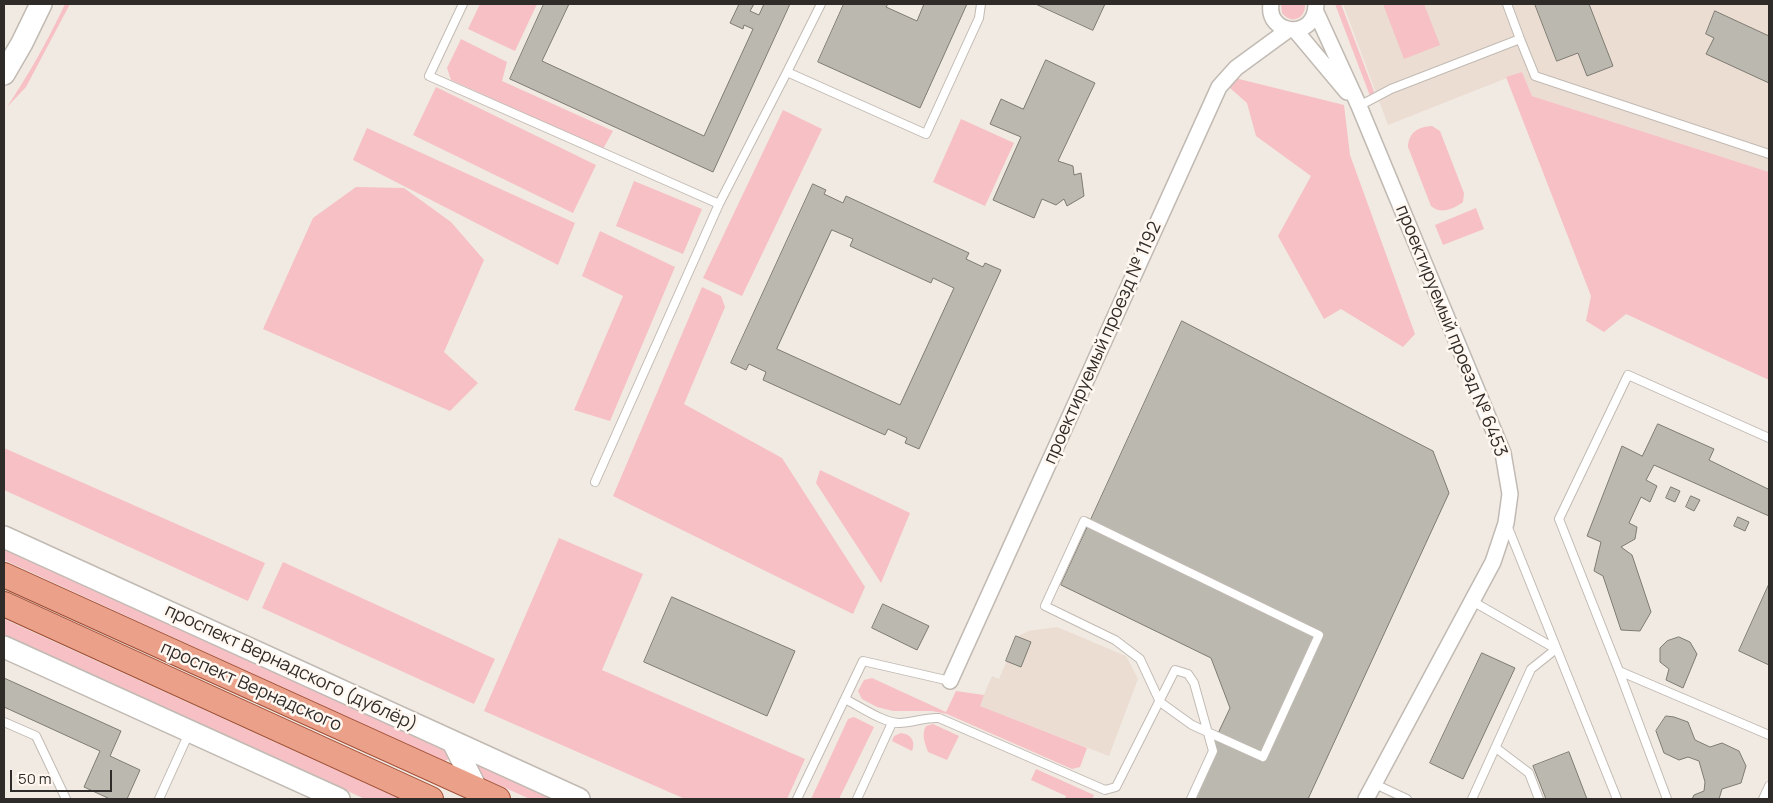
<!DOCTYPE html>
<html>
<head>
<meta charset="utf-8">
<style>
  body { margin:0 }
  #map { position:relative; width:1773px; height:803px; overflow:hidden; background:#f1eae3; font-family:Manrope,sans-serif }
  canvas { display:block }
  .frame { position:absolute; inset:0; border:5px solid #2e2b29; pointer-events:none }
  .scale { position:absolute; left:10px; top:770px; width:102px; height:22px; box-sizing:border-box; border:2px solid #2e2b29; border-top:0; padding-left:6px; font-size:15px; line-height:18px; white-space:nowrap; color:#2e2b29; -webkit-text-stroke:4px #fff7f0; paint-order:stroke }
</style>
</head>
<body>
<div id="map">
<canvas width="1773" height="803"></canvas>
<div class="frame"></div>
<div class="scale">50 m</div>
</div>
<script>
const g = document.querySelector('canvas').getContext('2d');
g.lineJoin = 'round';
function fill(path, color) { g.fillStyle = color; g.fill(path, 'evenodd'); }
function strokePath(path, color, width, dash) { g.strokeStyle = color; g.lineWidth = width; g.lineCap = dash ? 'butt' : 'round'; g.setLineDash(dash || []); g.stroke(path); }
function write(font, color, halo, rows, align = 'center') {
  g.font = font + ' Manrope,sans-serif'; g.lineWidth = 5; g.setLineDash([]); g.textBaseline = 'middle'; g.strokeStyle = halo; g.fillStyle = color; for (const [text, x, y, turn = 0] of rows) {
    g.save(); g.translate(x, y); g.rotate((+turn || 0) * Math.PI / 180); g.textAlign = isNaN(turn) ? turn : align; if (halo) g.strokeText(text, 0, 0); g.fillText(text, 0, 0); g.restore();
  }
}
fill(new Path2D(`
  M1343,4h426v168l-237,-76 -10,-24 -134,53z
  M1057,627l69,29 12,23 -29,77 -130,-50 13,-30 7,3 18,-42 11,-6z`), '#ebddd2');
fill(new Path2D(`
  M65,4h5l-44,83 -19,20c22,-33 41,-67 58,-103z
  M480,4h57l-22,47 -47,-22z
  M1281,4h24c1,15 -14,21 -23,9z
  M1335,4h6l34,90 -5,2z
  M1383,4h41l16,41 -36,14z
  M461,39l46,23 -5,19 111,50 -10,18 -152,-69 -4,-12z
  M1522,72l10,24 237,76v208l-143,-66 -22,18 -18,-11 5,-25 -85,-219z
  M1235,78l109,27 6,50 65,179 -12,13 -62,-38 -17,10 -46,-83 33,-60 -55,-40 -9,-33 -17,-15z
  M436,87l160,78 -23,48 -160,-78z
  M783,110l39,19 -80,167 -39,-18z
  M961,119l53,24 -29,63 -52,-24z
  M1432,126l8,5 24,62 -1,9c-10,7 -22,13 -32,4l-23,-59c1,-15 10,-20 24,-21z
  M367,128l208,95 -17,42 -205,-105z
  M634,181l68,28 -19,45 -67,-28z
  M356,187l48,1 47,34 33,38 -40,92 34,31 -28,28 -187,-82 50,-111z
  M1476,208l8,21 -41,16 -8,-20z
  M600,231l75,36 -65,154 -36,-11 49,-114 -41,-20z
  M702,287l19,9 4,11 -41,97 98,54 83,129 -12,27 -240,-118z
  M4,448l261,115 -17,38 -244,-111z
  M820,470l90,43 -29,70 -65,-100z
  M559,538l84,36 -41,96 203,89 -18,40h-102l-201,-88z
  M4,547l443,202 4,9 -6,3 -4,-1 -437,-200z
  M283,562l212,97 -21,45 -212,-96z
  M4,619l396,180h-35l-361,-164z
  M872,678l74,34 10,-21 28,4 -4,11 107,42 -7,19 -8,2 -125,-55 -15,-3h-39l-16,-4 -15,-8 -4,-8 6,-11z
  M854,717l20,10 -35,72h-28l37,-80z
  M933,724l26,12 -12,24 -19,-8c-3,-9 -7,-17 -2,-26z
  M901,733c10,1 15,8 11,18l-20,-10 2,-5z
  M477,764l83,35h-30l-52,-23 -4,-9z
  M1036,769l58,26 -2,4h-27l1,-3 -35,-16z`), '#f6c0c4');
const building = new Path2D(`
  M544,4h25l-27,57 162,75 49,-107 -9,-4 -1,4 -13,-6 9,-19h15l-4,7 9,4 5,-11h26l-77,168 -203,-93z
  M844,4h44l-2,3 31,14 7,-17h43l-47,104 -102,-46z
  M1036,4h69l-12,26z
  M1535,4h54l24,62 -26,10 -9,-23 -21,8z
  M1715,11l54,25v47l-63,-29 8,-16 -8,-4z
  M1046,60l49,23 -37,78 15,5 1,9 7,-2 3,23 -17,10 -3,-7 -8,6 -14,-6 -8,19 -41,-18 28,-63 -31,-13 11,-25 22,10z
  M813,184l13,6 -2,4 19,9 3,-7 123,57 -3,6 17,8 2,-4 16,7 -82,179 -14,-6 2,-5 -19,-9 -3,6 -122,-55 3,-8 -17,-8 -3,6 -15,-7zM832,230l21,9 -3,7 81,37 2,-5 21,10 -54,117 -123,-56z
  M1182,321l251,130 16,42 -141,306h-121l43,-91 -19,-50 -150,-73z
  M1658,424l56,25 -5,11 59,29 1,-2v29l-115,-51 -8,15 11,6 -7,16 -9,-5 -12,26 8,4 -2,12 -14,8 11,8 19,57 -11,19 -19,-1 -18,-54 -9,-5 7,-29 -14,-6 35,-90 20,10z
  M1671,487l9,4 -5,11 -9,-4z
  M1691,496l9,4 -6,11 -8,-4z
  M1738,517l11,5 -4,9 -11,-5z
  M1769,584v81l-30,-14z
  M672,597l123,54 -28,65 -123,-54z
  M883,604l46,22 -12,24 -45,-22z
  M1016,636l15,6 -10,25 -15,-6z
  M1679,637l11,5 7,12 -14,34 -17,-8 3,-11 -9,-7v-14l7,-7z
  M1482,653l33,15 -52,111 -33,-16z
  M4,678l117,53 -11,25 30,14 -13,29h-17l-26,-12 16,-36 -96,-44z
  M1666,716l8,1 14,5 7,18 15,7 12,-4 17,8 7,15 -5,17 -19,6 -3,10h-27l2,-4 10,-4 1,-9 -6,-21 -11,-4 -9,3 -15,-7 -8,-22z
  M1569,752l18,47h-41l-13,-33z`);
fill(building, '#bbb8b0');
strokePath(building, '#7e7b73', 1);
const lane = new Path2D(`
  M463,4l-34,72 290,128 -124,278
  M821,4l-34,68 139,62 53,-116 2,-14
  M1507,4l13,35
  M1359,106l32,-17 129,-50 15,37 234,78
  M719,204l68,-132
  M1084,521l235,114 -56,122 -71,-32 -32,-23 -20,-43 -25,-19 -70,-34z
  M1507,525l110,274
  M1472,601l84,48 -25,20 -59,130
  M1619,671l150,64
  M845,699c14,7 39,24 54,24 14,0 26,-6 40,-5l166,72 11,-3 59,-117 13,4 6,9 19,68 -22,48
  M4,722l32,14 30,63
  M1496,748l33,25 10,26
  M1375,784l32,15
  M159,799l30,-66
  M797,799l66,-138 87,20
  M857,799l35,-76
  M1667,799l-48,-128 -60,-152 69,-144 141,63
  M1763,799l6,-13`);
const street = new Path2D(`
  M1271,4c-5,31 44,37 45,1
  M1316,12l43,94 144,347 7,41 -4,29 -13,39 -127,237
  M1295,30l52,62
  M950,681l269,-594 17,-19 52,-38`);
const secondary = new Path2D(`
  M4,74l18,-31 19,-39
  M4,537l575,262
  M4,647l335,152
  M453,742l24,48`);
const primary = new Path2D(`
  M4,575l494,224
  M4,604l427,195`);
strokePath(lane, '#c1bab3', 10);
strokePath(street, '#c1bab3', 18);
strokePath(secondary, '#c1bab3', 24);
strokePath(primary, '#a04d35', 26);
strokePath(lane, '#fff', 8);
strokePath(street, '#fff', 15);
strokePath(secondary, '#fff', 21);
strokePath(primary, '#eba089', 24);
write('18px', '#2e2b29', '#fff7f0', [
  ["проектируемый проезд № 6453",1451,331,68],
  ["проектируемый проезд № 1192",1103,343,-66],
  ["проспект Вернадского (дублёр)",291,668,25],
  ["проспект Вернадского",251,687,24]
]);
</script>
</body>
</html>
